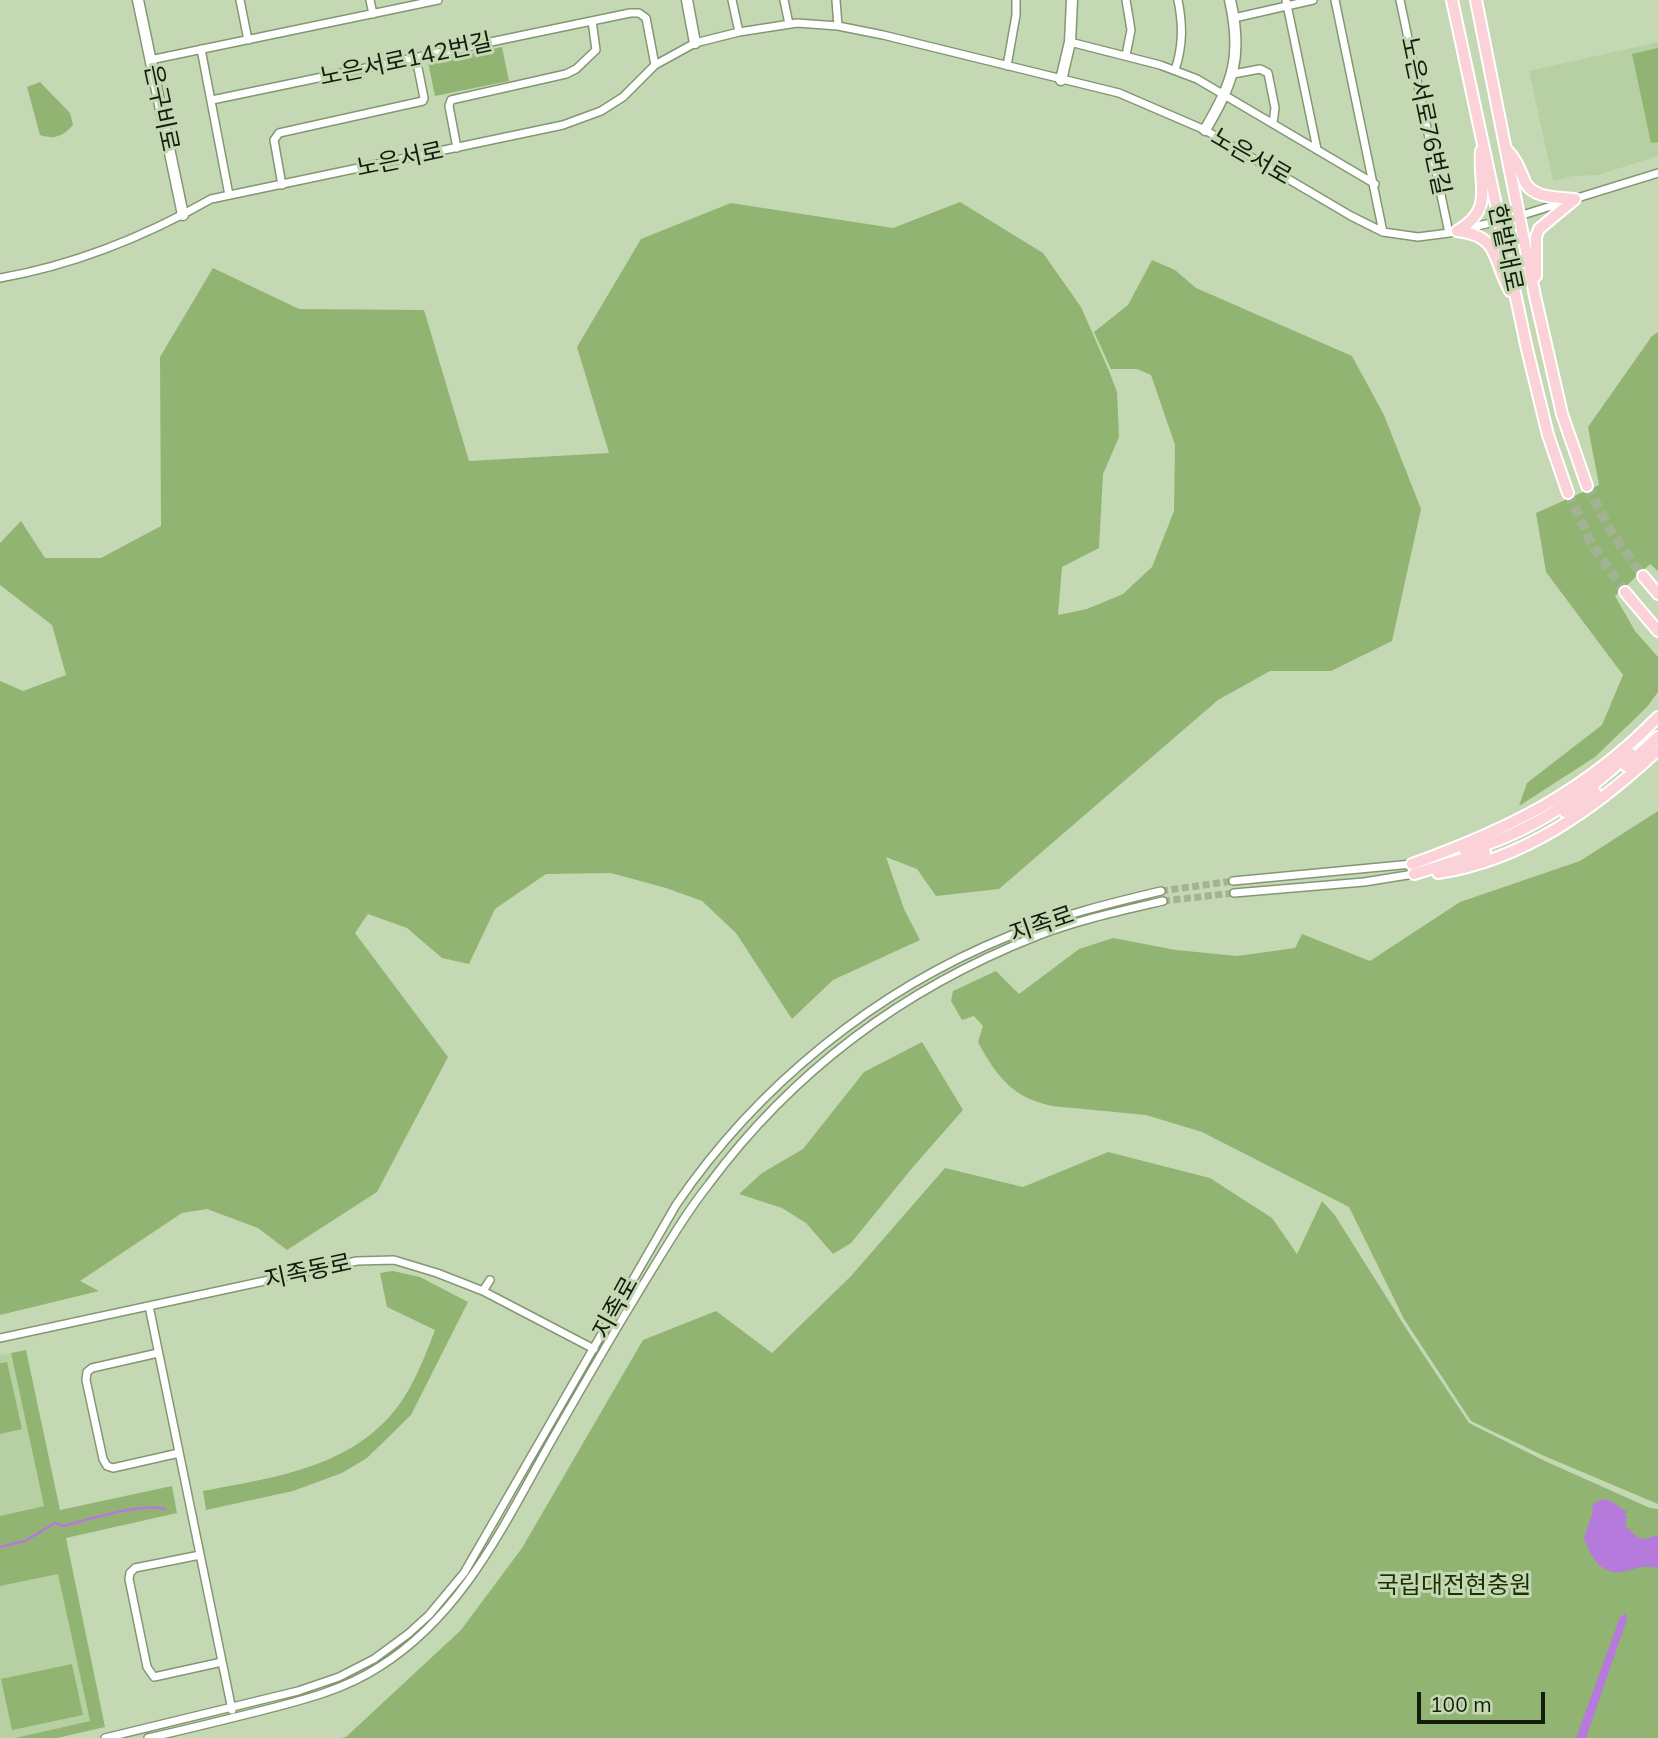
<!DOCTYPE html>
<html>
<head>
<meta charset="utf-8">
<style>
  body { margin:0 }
  #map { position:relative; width:1658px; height:1738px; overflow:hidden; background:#c4d9b3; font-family:Mulish,sans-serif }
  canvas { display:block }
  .scale { position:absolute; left:1417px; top:1692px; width:128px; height:32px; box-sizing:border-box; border:4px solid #141c0e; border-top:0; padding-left:9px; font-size:21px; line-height:24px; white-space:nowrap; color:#141c0e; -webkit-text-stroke:5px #c4d9b3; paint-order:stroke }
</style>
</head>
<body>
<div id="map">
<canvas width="1658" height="1738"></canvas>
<div class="scale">100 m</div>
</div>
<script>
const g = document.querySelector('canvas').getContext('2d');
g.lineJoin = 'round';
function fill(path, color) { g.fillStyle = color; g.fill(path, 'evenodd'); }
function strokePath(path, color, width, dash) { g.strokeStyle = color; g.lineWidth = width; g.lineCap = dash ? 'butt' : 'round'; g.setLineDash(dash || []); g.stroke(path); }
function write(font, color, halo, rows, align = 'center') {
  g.font = font + ' Mulish,"Noto Sans KR",sans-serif'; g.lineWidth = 6; g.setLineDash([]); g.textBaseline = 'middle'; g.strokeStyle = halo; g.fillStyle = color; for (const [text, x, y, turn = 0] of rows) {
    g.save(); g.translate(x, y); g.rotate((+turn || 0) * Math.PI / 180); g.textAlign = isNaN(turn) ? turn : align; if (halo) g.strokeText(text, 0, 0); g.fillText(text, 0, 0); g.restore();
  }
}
fill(new Path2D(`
  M1658,42v114l-60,19 -25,1 -20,5 -24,-110z
  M11,1353l33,153 -44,10v-161z
  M58,1573l32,148 -75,17h-15v-152z`), '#b7d0a3');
fill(new Path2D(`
  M502,47l7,34 -74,15 -7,-34z
  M1658,48v94l-7,1 -19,-89z
  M40,82l30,31 3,12c-10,11 -18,15 -33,10l-13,-48z
  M960,202l83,51 38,54 28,64 8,21 2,45 -16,37 -4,74 -37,19 -4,48 29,-6 36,-15 29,-27 22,-56 1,-66 -24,-70 -14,-6h-26l-17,-37 34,-27 24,-45 23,10 21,18 156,68 32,59 37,94 -29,132 -61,30h-61l-52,29 -219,189 -63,7 -19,-27 -31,-12 18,52 16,31 -87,40 -41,39 -56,-86 -34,-32 -36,-13 -55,-15 -65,1 -51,35 -26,55 -27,-6 -35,-30 -39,-14 -13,19 93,124 -71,135 -90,58 -29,-22 -51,-19 -25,4 -102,68 19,10 -99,24v-634l23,10 43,-16 -14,-50 -52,-40v-42l21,-22 24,37h56l60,-32 -1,-169 53,-89 86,41 125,1 45,151 140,-8 -32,-106 64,-108 90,-36 162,25z
  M1658,332v239l-8,-7 -35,32 20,35 23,26v35l-11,15 -52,50 -76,49 8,-23 75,-58 21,-50 -77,-103 -10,-59 63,-28 -11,-58 64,-91z
  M1658,811v693l-116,-49 -71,-34 -67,-102 -55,-112 -147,-75 -56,-17 -94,-9c-39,-8 -56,-30 -74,-64l5,-16 -9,-10 -12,4 -11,-19 2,-10 43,-20 23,23 60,-45 34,-11 63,12 61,6 58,-8 7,-14 68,27 90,-59 120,-41z
  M922,1042l41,68 -50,57 -62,76 -18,11 -27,-31 -24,-15 -43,-14 23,-21 41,-24 61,-77z
  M1108,1152l102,26 62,40 25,36 25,-53 12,13 75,119 60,90 76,38 105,47 8,1v229h-1318l6,-1 115,-107 61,-82 121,-208 73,-29 56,42 79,-77 94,-108 78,19z
  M393,1271l27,6 48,25 -57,113 -44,43 -25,15 -49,18 -87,19 -3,-19c73,-14 155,-24 200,-92 14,-21 23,-46 32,-69l-48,-23 -7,-34z
  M26,1350l34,160 112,-24 5,27 -111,25 39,189 -48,11h-42l75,-17 -32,-147 -58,12v-70l44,-10 -33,-153z
  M7,1362l15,67 -22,5v-71z
  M72,1664l11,51 -71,15 -11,-51z`), '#91b472');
fill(new Path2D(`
  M1602,1499l9,2 16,11 -3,3 3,2 -2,8c14,14 14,17 33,10v33c-13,-3 -20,0 -32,3 -24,6 -35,-13 -42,-33l9,-27 -1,-6z
  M1626,1613l1,6 -41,119h-10l44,-121z`), '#b679dc');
strokePath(new Path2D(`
  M0,1547l25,-6 30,-18 8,3c25,-6 79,-24 102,-17`), '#b679dc', 2.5);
strokePath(new Path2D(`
  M1161,891l72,-10
  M1163,901l71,-8`), '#a1b392', 7, [7, 3.5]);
strokePath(new Path2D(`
  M1587,486l24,46 32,44
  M1568,493l23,50 34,49`), '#a1b392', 10, [10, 5]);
const street = new Path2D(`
  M240,0l8,40
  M370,0l3,14
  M732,0l7,32
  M784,0l5,24
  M836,0l2,26
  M1126,0l5,30 -5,25
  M1286,0l31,149
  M1335,0l48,232
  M1400,0l49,233
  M1234,18l79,-18
  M1070,42l90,23 37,14 178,105
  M201,49l28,146
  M150,60l288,-60
  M1007,66l9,-51v-15
  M1175,70c8,-24 8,-45 3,-70
  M1233,74l27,-5 8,4 7,35 -2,15
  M212,100l418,-87h9l7,5 9,47
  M457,148l-8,-42 2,-6 115,-26 10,-5 20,-19 -4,-29
  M282,185l-8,-45 5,-7 144,-32 1,-3 -8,-40
  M0,278c74,-13 146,-42 211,-79l352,-74 38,-14 22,-14 32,-32 40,-22 44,-11 58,-9 41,3 45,9 236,58 86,37 146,86 32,16 35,5 31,-4 70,-17 139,-43
  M1233,881l179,-17
  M1234,893l130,-11 50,-8
  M483,1291l7,-11
  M149,1306l83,404
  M0,1338l357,-77 37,-1 43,13 46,18 111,58
  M158,1353l-66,15 -5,4 -1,8 17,79 4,7 6,2 66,-15
  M200,1555l-65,13 -5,5 -1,6 18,88 7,10 68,-15
  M105,1738l193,-47 41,-14 35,-18 34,-25 21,-19 35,-42 212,-368c81,-119 199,-215 333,-269 49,-20 101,-33 152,-45
  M148,1738c36,-8 72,-17 108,-26 43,-11 86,-21 123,-45 85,-53 126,-145 174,-229 33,-58 67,-116 102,-173 17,-28 34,-56 54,-81 84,-113 196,-196 328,-248 41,-16 83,-25 126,-35`);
const secondary = new Path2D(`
  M138,0l45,215
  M687,0l8,43
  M1061,80l9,-38 2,-42
  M1205,130c28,-48 38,-73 25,-130`);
const primary = new Path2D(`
  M1452,0l75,349 21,86 20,58
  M1476,0l59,296 27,118 25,72
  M1506,149c11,11 13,19 19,33 8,17 34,15 50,17
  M1457,231c38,-22 21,-44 24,-80
  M1457,231c44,5 35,29 53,60
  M1536,276v-39l3,-8 36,-30
  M1643,576l15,18
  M1625,592l33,39
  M1626,766l32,-29
  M1565,812l30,-20
  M1465,851c61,-16 120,-55 165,-98
  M1412,864c97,-35 173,-72 246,-147
  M1438,873c86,-13 158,-65 220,-123
  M1414,874l71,-22`);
strokePath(street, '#839773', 10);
strokePath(secondary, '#839773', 13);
strokePath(primary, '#fff', 14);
strokePath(street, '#fff', 7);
strokePath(secondary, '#fff', 10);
strokePath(primary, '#fbd2d7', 10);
write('24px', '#141c0e', '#c4d9b3', [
  ["노은서로142번길",406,60,-12],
  ["은구비로",161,108,78],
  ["노은서로76번길",1425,116,78],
  ["노은서로",1251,157,30],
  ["노은서로",400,160,-12],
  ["한밭대로",1505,248,78],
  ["지족로",1042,925,-19],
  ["지족동로",308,1272,-12],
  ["지족로",616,1308,-61]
]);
write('24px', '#1c3103', '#c4d9b3', [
  ["국립대전현충원",1454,1586]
]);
</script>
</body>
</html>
